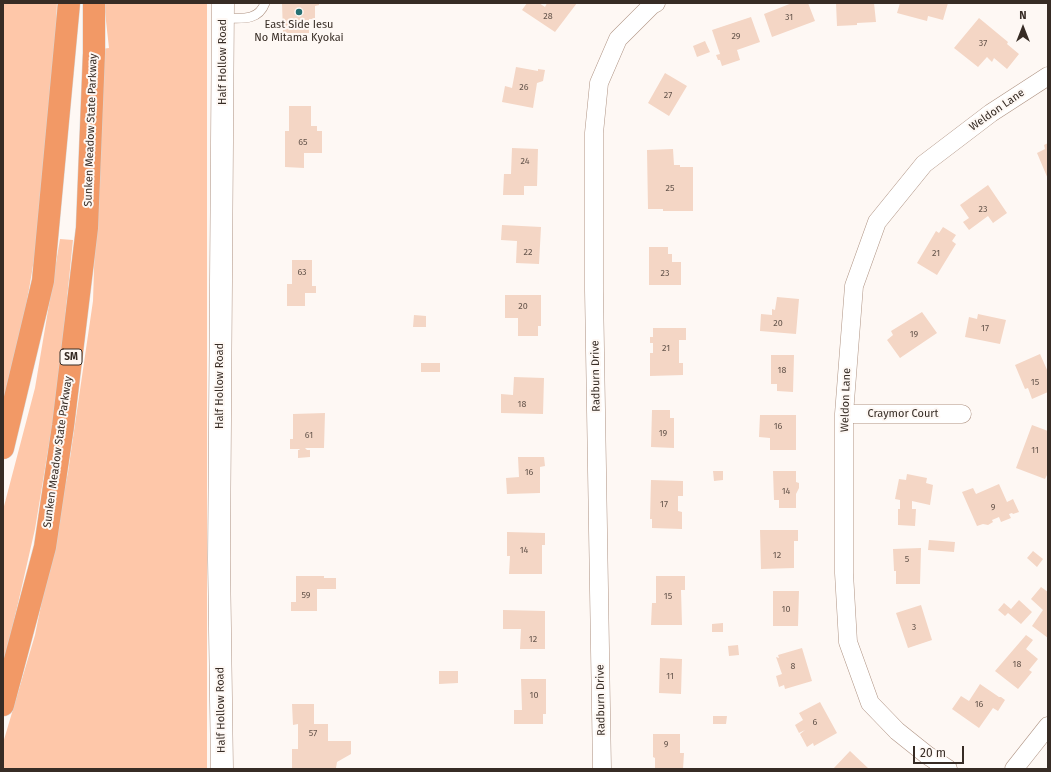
<!DOCTYPE html>
<html>
<head>
<meta charset="utf-8">
<style>
  body { margin:0 }
  #map { position:relative; width:1051px; height:772px; overflow:hidden; background:#fef8f4; font-family:"Fira Sans",sans-serif }
  canvas { display:block }
  .frame { position:absolute; inset:0; border:4px solid #372c25; pointer-events:none }
  .north { position:absolute; left:1003px; top:8px; width:40px; height:40px; -webkit-text-stroke:3px #fef8f4; paint-order:stroke; rotate:0deg; font-size:11px; font-weight:700; line-height:16px; text-align:center; color:#372c25 }
  .north::after { content:''; display:block; margin:auto; width:14px; height:18px; background:#372c25; clip-path:polygon(50% 0,100% 100%,50% 72%,0 100%) }
  .scale { position:absolute; left:913px; top:746px; width:51px; height:18px; box-sizing:border-box; border:2px solid #372c25; border-top:0; padding-left:5px; font-size:12px; line-height:14px; white-space:nowrap; color:#372c25; -webkit-text-stroke:3px #fef8f4; paint-order:stroke }
</style>
</head>
<body>
<div id="map">
<canvas width="1051" height="772"></canvas>
<div class="frame"></div>
<div class="north">N</div>
<div class="scale">20 m</div>
</div>
<script>
const g = document.querySelector('canvas').getContext('2d');
g.lineJoin = 'round';
function fill(path, color) { g.fillStyle = color; g.fill(path, 'evenodd'); }
function strokePath(path, color, width, dash) { g.strokeStyle = color; g.lineWidth = width; g.lineCap = dash ? 'butt' : 'round'; g.setLineDash(dash || []); g.stroke(path); }
function write(font, color, halo, rows, align = 'center') {
  g.font = font + ' "Fira Sans",sans-serif'; g.lineWidth = 4; g.setLineDash([]); g.textBaseline = 'middle'; g.strokeStyle = halo; g.fillStyle = color; for (const [text, x, y, turn = 0] of rows) {
    g.save(); g.translate(x, y); g.rotate((+turn || 0) * Math.PI / 180); g.textAlign = isNaN(turn) ? turn : align; if (halo) g.strokeText(text, 0, 0); g.fillText(text, 0, 0); g.restore();
  }
}
fill(new Path2D(`
  M3,3h54c-3,65 -6,131 -14,196 -10,76 -25,151 -40,226z
  M104,3h103v766h-204v-26l32,-108 33,-163 25,-171 8,-252 8,-1z
  M60,239l13,1 -16,156 -22,133 -32,140v-159l32,-122z`), '#fec7a9');
fill(new Path2D(`
  M282,3h37v2l-4,1v13h-6v14h-26z
  M527,3h12l6,4 2,-4h30l-22,29 -33,-22z
  M792,3h16l7,18 -43,16 -8,-23z
  M836,3h38l2,19 -19,1v2l-20,1z
  M900,3h48l-5,17 -15,-4 -1,5 -30,-8z
  M751,17l9,25 -23,8 3,10 -18,6 -2,-6h-2l-2,-5 4,-1 -8,-24z
  M979,18l29,24 -1,2 12,10 -12,15 -13,-11 -2,4 -5,-5 -9,10 -24,-19z
  M705,41l5,11 -13,5 -4,-11z
  M516,67l22,4v-2l7,1 -2,11 -6,2 -4,25 -31,-6 3,-16 7,2z
  M665,73l22,13 -18,30 -21,-13z
  M289,106h22v20h6v5h5v22h-18v15l-19,-1v-36h4z
  M1048,143v36l-11,-26 8,-4 -1,-4z
  M512,148l26,1 -1,37h-13v9h-21l1,-21h7z
  M673,149l1,16h6v2h13v44h-30v-2h-15l-1,-59z
  M988,185l19,28 -14,10 -5,-7 -19,14 -6,-8 6,-4 -9,-13z
  M502,225l39,2 -2,37 -23,-1 1,-22 -16,-1z
  M943,227l13,8 -4,6 4,3 -19,31 -20,-12 19,-32 3,2z
  M649,247h19v7h4v8h9v23h-32z
  M292,260h20v26h4v7h-11v13h-18v-22h5z
  M505,295h36v31h-3v10h-20v-18h-13z
  M777,297l22,2 -3,35 -36,-3 1,-17 11,1v-6l3,1z
  M922,312l15,21 -37,25 -13,-18 6,-5 -2,-4z
  M978,314l28,6 -6,24 -35,-7 4,-20 8,2z
  M414,315l12,1v11h-13z
  M653,328h33v12h-7v23h4v12l-33,1v-23h3v-10h-3v-6h3z
  M1040,354l8,18v20l-16,7 -4,-11 -3,1 -10,-24z
  M771,355h23l-1,37 -16,-1v-7h-6z
  M421,363h19v9h-19z
  M514,377l30,1 -1,36 -42,-1v-19l12,1z
  M652,410h18v8h4v30l-23,-1z
  M325,413l-1,35h-19l2,2h3v7l-12,1v-8h2l-1,-1h-9v-10h3v-25z
  M760,415h36v35h-26v-12l-11,-1z
  M1032,425l16,6v42l-3,6 -29,-11z
  M518,457h26l1,9 -5,1v26l-33,1 -1,-16 13,-1z
  M713,471h10v9l-9,1z
  M773,471h23v11l3,1v5l-3,6v14h-17v-8h-5z
  M907,474l20,4 -1,5 7,2 -3,20 -18,-4v8h4l-1,17 -17,-1v-16h2v-9l-5,-1 4,-20 7,1z
  M651,480l32,1v15h-5v15l4,1v17l-30,-1v-9h-2z
  M999,484l8,18 6,-3 6,13 -6,2 -1,-1 -3,1 2,4 -10,4 -2,-5 -7,3 1,2 -5,3 -5,-1 -6,2 -15,-34 11,-4 3,6z
  M760,530h38v11h-4v27l-33,1z
  M507,532l38,1v12h-3v29h-33l1,-18h-3z
  M929,540l26,2 -1,10 -26,-2z
  M921,548l-1,36h-24v-13h-2l-1,-22z
  M1033,551l10,8 -6,8 -10,-9z
  M296,576h28v2h12v11h-19v22h-26v-9h5z
  M656,576h29v14h-4l1,35h-31l1,-22h4z
  M1041,587l7,5v46l-16,-12 11,-16 -12,-11z
  M773,591h26l-1,35h-25z
  M1019,600l13,12 -11,12 -13,-11 -3,3 -7,-6 6,-7 7,6z
  M921,605l11,35 -24,8 -12,-35z
  M503,610l42,1v38h-25l1,-20h-18z
  M723,623v9h-11v-8z
  M1026,635l7,5 -7,9 12,10 -9,11 3,2 -14,17 -23,-18z
  M738,645l1,10 -10,1 -1,-10z
  M802,648l10,33 -27,8 -1,-4 -5,2 -3,-11 6,-2 -6,-17 3,1 -1,-3z
  M660,658l22,1 -1,35 -22,-1z
  M439,671h19v12l-19,1z
  M521,679h25v35h-3v10h-29v-14h8z
  M980,684l19,13h2l4,3 -7,11 -5,-3 -14,20 -27,-19 9,-13 8,5z
  M820,702l17,31 -23,13 -1,-3 -6,4 -7,-13 5,-4 -6,3 -4,-8 8,-5 -4,-7z
  M292,704h22v20h14v17h23v13l-14,8 -1,6h-44v-19h6v-25l-5,1z
  M713,716h14l-1,8h-13z
  M653,734h27v19h4l-1,16h-28v-11l-2,-1z
  M850,751l19,18h-36z`), '#f4d6c5');
const service = new Path2D(`
  M223,18c17,0 35,4 42,-15`);
const minor = new Path2D(`
  M844,414h118
  M602,769l-8,-479v-157l5,-50 19,-44 34,-34 4,-2
  M948,769l-21,-14 -30,-24 -27,-28 -22,-61 -4,-69v-159l10,-128 23,-64 47,-58 67,-51 57,-37
  M1014,769l34,-43`);
const tertiary = new Path2D(`
  M222,769l-3,-210 4,-556`);
const motorway = new Path2D(`
  M3,448l40,-167 26,-278
  M3,705l42,-158 18,-121 24,-198 7,-175v-50`);
strokePath(service, '#af9383', 10);
strokePath(minor, '#af9383', 19);
strokePath(tertiary, '#af9383', 23);
strokePath(motorway, '#d7d5d3', 23);
strokePath(service, '#fff', 9);
strokePath(minor, '#fff', 18);
strokePath(tertiary, '#fff', 22);
strokePath(motorway, '#f29966', 22);
for (const [x, y, r, color] of [
  [299,12,4,"#257073"]
]) { const dot = new Path2D(); dot.arc(x, y, r, 0, 2 * Math.PI); g.fillStyle = color; g.fill(dot); strokePath(dot, '#fef8f4', 1.5); }
write('9px', '#66564d', null, [
  ["28",548,16],
  ["31",789,17],
  ["29",736,36],
  ["37",983,43],
  ["26",524,87],
  ["27",668,95],
  ["65",303,142],
  ["24",525,161],
  ["25",670,188],
  ["23",983,209],
  ["22",528,252],
  ["21",936,253],
  ["63",302,272],
  ["23",665,273],
  ["20",523,306],
  ["20",778,323],
  ["17",985,328],
  ["19",914,334],
  ["21",666,348],
  ["18",782,370],
  ["15",1035,382],
  ["18",522,404],
  ["16",778,426],
  ["19",663,433],
  ["61",309,435],
  ["11",1035,450],
  ["16",529,472],
  ["14",786,491],
  ["17",664,504],
  ["9",993,507],
  ["14",524,550],
  ["12",777,555],
  ["5",907,559],
  ["59",306,595],
  ["15",668,596],
  ["10",786,609],
  ["3",914,627],
  ["12",533,639],
  ["18",1017,664],
  ["8",793,666],
  ["11",670,676],
  ["10",534,695],
  ["16",979,704],
  ["6",815,722],
  ["57",313,733],
  ["9",666,744]
]);
for (const [x, y, w] of [
  [71,357,22]
]) { const box = new Path2D(); box.roundRect(x - w / 2, y - 8, w, 16, 3); g.fillStyle = '#fef8f4'; g.fill(box); strokePath(box, '#372c25', 1); }
write('bold 10px', '#372c25', null, [
  ["SM",71,357]
]);
write('11px', '#372c25', '#fef8f4', [
  ["East Side Iesu",299,25],
  ["No Mitama Kyokai",299,38]
]);
write('11px', '#372c25', '#fef8f4', [
  ["Half Hollow Road",223,62,-90],
  ["Weldon Lane",997,110,-35],
  ["Sunken Meadow State Parkway",91,130,-88],
  ["Radburn Drive",596,376,-91],
  ["Half Hollow Road",220,386,-90],
  ["Weldon Lane",846,400,-88],
  ["Craymor Court",903,414],
  ["Sunken Meadow State Parkway",58,452,-82],
  ["Radburn Drive",601,700,-91],
  ["Half Hollow Road",221,710,-91]
]);
</script>
</body>
</html>
